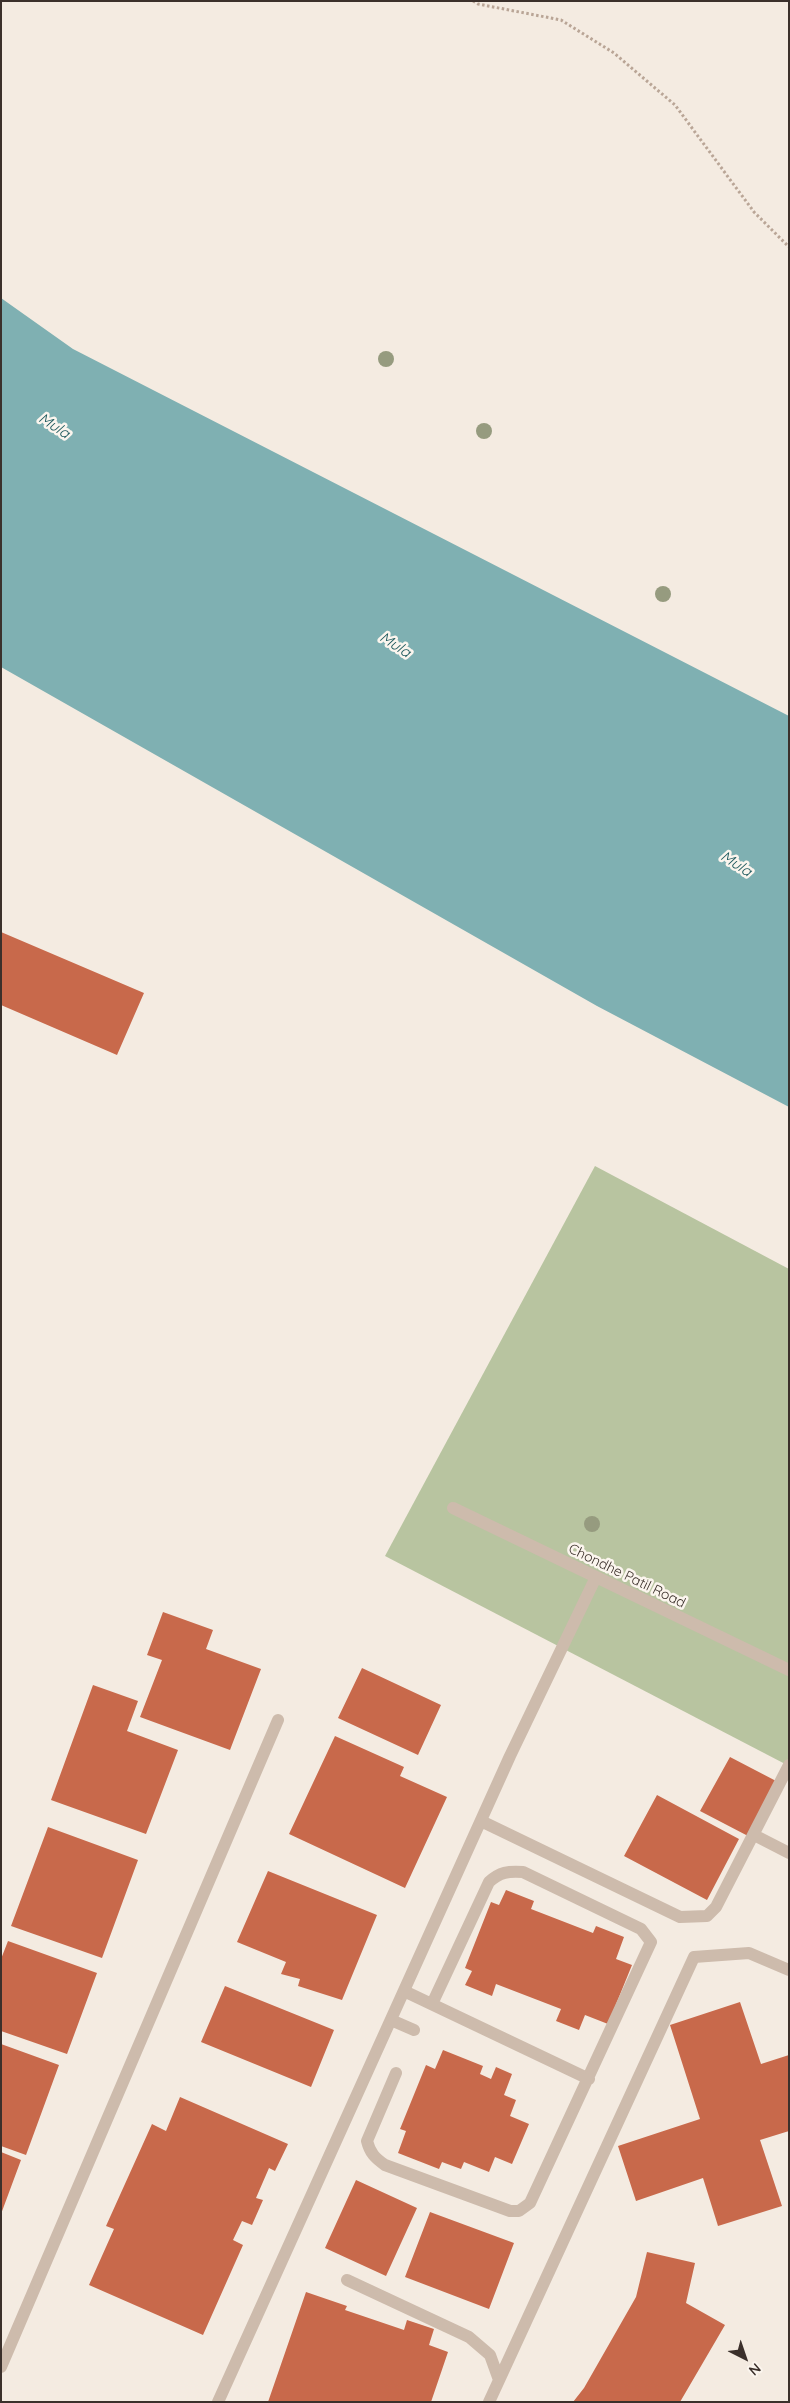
<!DOCTYPE html>
<html>
<head>
<meta charset="utf-8">
<style>
  body { margin:0 }
  #map { position:relative; width:790px; height:2403px; overflow:hidden; background:#f4ebe1; font-family:Quicksand,sans-serif }
  canvas { display:block }
  .frame { position:absolute; inset:0; border:2px solid #3b302b; pointer-events:none }
  .north { position:absolute; left:720px; top:2333px; width:50px; height:50px; -webkit-text-stroke:4px #fbf5ee; paint-order:stroke; rotate:139deg; font-size:14px; font-weight:700; line-height:20px; text-align:center; color:#3b302b }
  .north::after { content:''; display:block; margin:auto; width:18px; height:22px; background:#3b302b; clip-path:polygon(50% 0,100% 100%,50% 72%,0 100%) }
</style>
</head>
<body>
<div id="map">
<canvas width="790" height="2403"></canvas>
<div class="frame"></div>
<div class="north">N</div>
</div>
<script>
const g = document.querySelector('canvas').getContext('2d');
g.lineJoin = 'round';
function fill(path, color) { g.fillStyle = color; g.fill(path, 'evenodd'); }
function strokePath(path, color, width, dash) { g.strokeStyle = color; g.lineWidth = width; g.lineCap = dash ? 'butt' : 'round'; g.setLineDash(dash || []); g.stroke(path); }
function write(font, color, halo, rows, align = 'center') {
  g.font = font + ' Quicksand,sans-serif'; g.lineWidth = 5; g.setLineDash([]); g.textBaseline = 'middle'; g.strokeStyle = halo; g.fillStyle = color; for (const [text, x, y, turn = 0] of rows) {
    g.save(); g.translate(x, y); g.rotate((+turn || 0) * Math.PI / 180); g.textAlign = isNaN(turn) ? turn : align; if (halo) g.strokeText(text, 0, 0); g.fillText(text, 0, 0); g.restore();
  }
}
fill(new Path2D(`
  M595,1166l194,103v497l-404,-210z`), '#b8c4a0');
fill(new Path2D(`
  M1,298l72,51 716,367v391l-192,-101 -596,-339z`), '#7fb0b2');
fill(new Path2D(`
  M1,932l143,61 -27,62 -116,-50z
  M163,1612l50,18 -7,19 55,20 -31,81 -90,-33 22,-57 -15,-5z
  M362,1668l79,37 -23,50 -80,-37z
  M93,1685l45,16 -11,30 51,19 -32,84 -95,-34z
  M335,1736l69,31 -4,9 47,21 -42,91 -116,-54z
  M730,1757l48,25 -30,54 -48,-25z
  M657,1795l82,44 -32,61 -83,-44z
  M48,1827l90,33 -36,98 -91,-32z
  M268,1871l109,44 -35,85 -44,-14 2,-7 -19,-5 5,-12 -49,-20z
  M506,1890l28,11 -3,8 62,24 3,-7 28,11 -8,22 16,6 -24,59 -23,-9 -6,15 -23,-9 5,-12 -65,-25 -4,12 -27,-11 7,-14 -7,-3 26,-66 8,3z
  M8,1941l89,32 -30,81 -66,-23v-72z
  M225,1986l109,44 -23,57 -110,-45z
  M740,2002l21,62 28,-9v76l-29,9 22,66 -64,20 -15,-48 -67,23 -18,-55 82,-27 -30,-94z
  M1,2044l58,21 -33,90 -25,-9z
  M443,2050l40,16 -3,8 11,5 5,-12 16,7 -8,21 12,5 -6,16 19,8 -17,40 -17,-7 -6,15 -25,-10 -3,7 -19,-7 -3,7 -41,-16 8,-22 -6,-2 26,-64 9,4z
  M180,2097l108,47 -13,27 -6,-3 -13,30 7,2 -11,25 -10,-4 -9,19 10,5 -40,90 -114,-50 25,-56 -8,-3 46,-102 14,7z
  M1,2152l20,8 -20,54z
  M356,2180l61,28 -31,68 -61,-28z
  M430,2212l84,31 -25,66 -84,-32z
  M647,2252l48,11 -9,40 39,22 -45,77h-107l11,-14 52,-91z
  M306,2292l41,14 -2,4 59,20 3,-10 27,9 -5,16 19,7 -17,50h-163z`), '#c8694b');
strokePath(new Path2D(`
  M473,1l5,3 83,16 53,33 61,52 79,107 35,35`), '#b9a596', 3, [2.5, 2.5]);
strokePath(new Path2D(`
  M453,1508l336,162
  M481,1821l199,96 27,-1 9,-9 73,-142
  M754,1835l35,18
  M404,1991l185,88
  M391,2020l23,10
  M396,2073l-29,68c3,12 8,17 18,24l125,46h9l11,-8 121,-261 -10,-13 -118,-57c-15,-1 -23,0 -34,10l-57,122
  M347,2280l122,57 21,18 9,25
  M1,2367l277,-647
  M218,2402l292,-646 86,-179
  M489,2402l205,-445 55,-4 40,17`), '#cdbbac', 12);
g.fillStyle = '#969b7f';
for (const [x, y] of [
  [386,359],
  [484,431],
  [663,594],
  [592,1524]
]) { g.beginPath(); g.arc(x, y, 8, 0, 2 * Math.PI); g.fill(); }
write('14px', '#3b302b', '#fbf5ee', [
  ["Chondhe Patil Road",627,1576,26]
]);
write('italic 15px', '#1f5a5e', '#fbf5ee', [
  ["Mula",54,426,33],
  ["Mula",395,645,33],
  ["Mula",736,864,33]
]);
</script>
</body>
</html>
